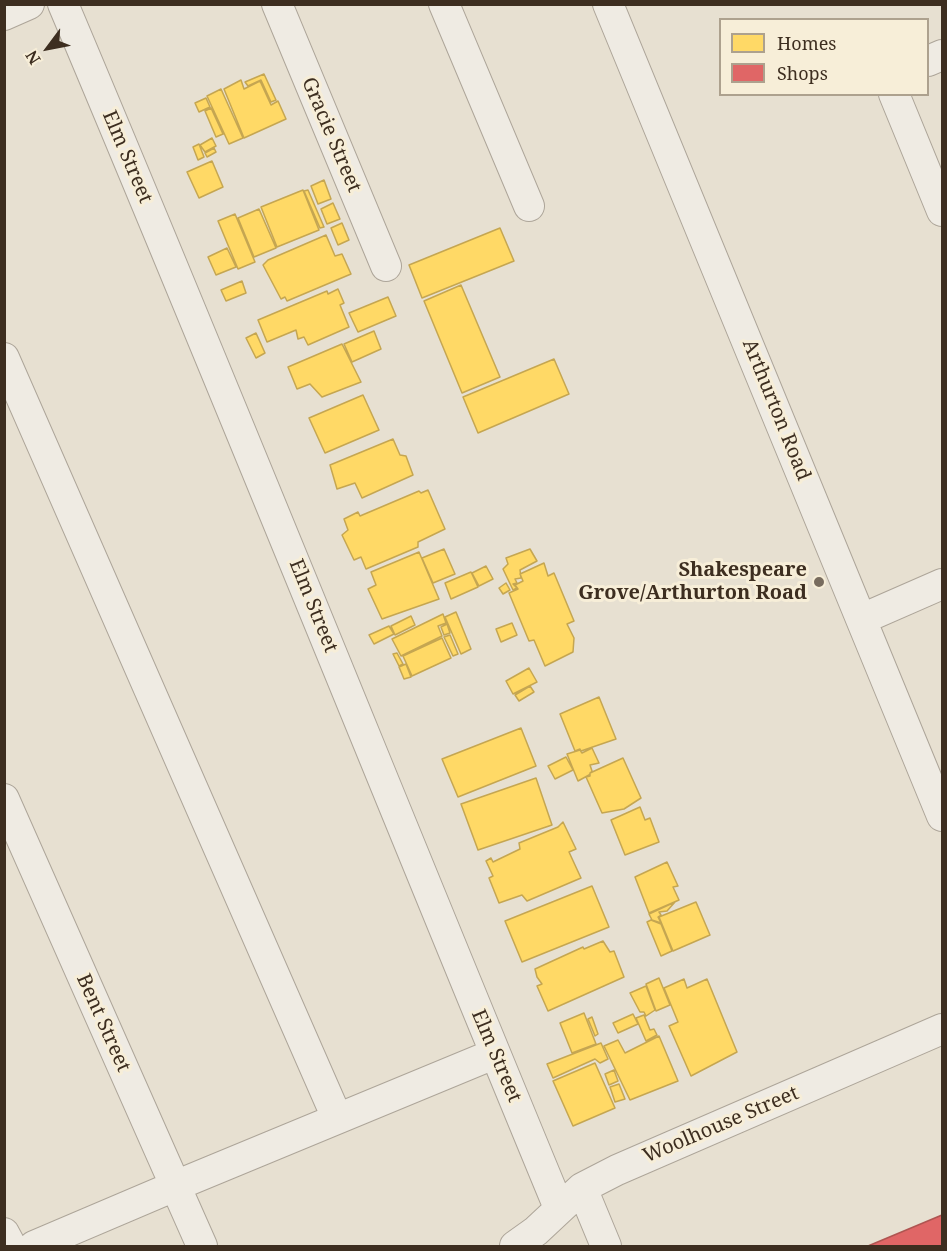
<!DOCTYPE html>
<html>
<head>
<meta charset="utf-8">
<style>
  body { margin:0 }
  #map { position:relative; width:947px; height:1251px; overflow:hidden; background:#e7e0d1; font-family:"Noto Serif",serif }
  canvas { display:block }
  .frame { position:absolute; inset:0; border:6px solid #3d2e20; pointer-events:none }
  .legend { position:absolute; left:719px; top:18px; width:210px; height:78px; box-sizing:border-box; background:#f7eed8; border:2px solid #ada18e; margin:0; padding:8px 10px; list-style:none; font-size:18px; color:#3d2e20 }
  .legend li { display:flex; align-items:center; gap:12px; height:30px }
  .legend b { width:30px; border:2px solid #ada18e }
  .north { position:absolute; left:18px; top:18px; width:60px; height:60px; -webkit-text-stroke:4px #f7eed8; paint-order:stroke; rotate:238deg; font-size:16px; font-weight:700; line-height:24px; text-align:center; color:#3d2e20 }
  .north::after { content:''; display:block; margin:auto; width:21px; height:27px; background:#3d2e20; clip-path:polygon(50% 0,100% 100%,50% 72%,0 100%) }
</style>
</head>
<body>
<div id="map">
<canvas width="947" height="1251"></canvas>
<div class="frame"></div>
<ul class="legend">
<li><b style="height:16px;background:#ffd966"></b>Homes</li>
<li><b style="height:16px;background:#e06666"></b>Shops</li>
</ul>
<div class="north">N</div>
</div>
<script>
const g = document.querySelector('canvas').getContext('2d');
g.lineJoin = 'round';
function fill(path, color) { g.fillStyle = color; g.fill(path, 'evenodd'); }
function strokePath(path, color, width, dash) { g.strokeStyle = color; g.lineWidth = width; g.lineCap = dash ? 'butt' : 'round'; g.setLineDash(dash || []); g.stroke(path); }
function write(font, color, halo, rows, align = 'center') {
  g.font = font + ' "Noto Serif",serif'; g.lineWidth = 6; g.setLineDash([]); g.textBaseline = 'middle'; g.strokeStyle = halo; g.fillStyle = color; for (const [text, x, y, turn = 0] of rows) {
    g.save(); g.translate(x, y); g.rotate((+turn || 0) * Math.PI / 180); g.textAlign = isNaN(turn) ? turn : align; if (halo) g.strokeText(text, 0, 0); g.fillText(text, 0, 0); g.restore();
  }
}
const homes = new Path2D(`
  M264,74l12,26 -5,2 -10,-22 -13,6 -3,-4z
  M241,80l3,9 16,-8 11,24 7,-4 8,18 -42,19 -20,-49z
  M221,89l22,49 -14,6 -22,-48z
  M206,98l4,9 -11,5 -4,-9z
  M211,108l12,26 -7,3 -11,-26z
  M212,138l4,8 -11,6 -5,-7z
  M199,144l5,13 -6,3 -5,-13z
  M214,148l2,4 -9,5 -2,-4z
  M212,161l11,26 -24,11 -12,-26z
  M324,180l7,19 -13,5 -7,-18z
  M303,190l16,40 -42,17 -16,-40z
  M308,190l16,37 -4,1 -16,-37z
  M333,203l7,16 -13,5 -6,-15z
  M259,209l17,39 -22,9 -16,-39z
  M235,214l20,48 -17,7 -20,-48z
  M342,223l7,17 -11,5 -7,-17z
  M500,228l14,33 -92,37 -13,-33z
  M326,235l9,21 7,-2 9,20 -64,27 -2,-4 -4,2 -18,-34 5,-5z
  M227,248l9,19 -20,8 -8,-18z
  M242,281l4,12 -20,8 -5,-11z
  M461,285l39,92 -38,16 -38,-92z
  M338,289l6,14 -4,2 9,22 -41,18 -4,-8 -6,2 -2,-9 -29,12 -9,-22 69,-29 1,3z
  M388,297l8,19 -38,16 -9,-19z
  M374,331l7,18 -29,13 -8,-18z
  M256,333l9,20 -9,5 -10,-20z
  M342,344l19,38 -39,15 -12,-13 -13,5 -9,-22z
  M554,359l15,35 -91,39 -15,-36z
  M363,395l16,35 -54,23 -16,-35z
  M393,439l7,16 6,1 7,19 -51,23 -7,-15 -18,6 -7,-24z
  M428,490l17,39 -27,13v5l-52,22 -5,-12 -7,3 -12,-25 6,-5 -4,-11 14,-7 2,4 59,-25 2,2z
  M444,549l11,25 -22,9 -11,-25z
  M530,549l7,12 -17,9 1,8 -6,1 2,4 -4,1 4,4 -4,2 -10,-21 5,-5 -2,-6z
  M419,552l20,47 -57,20 -14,-30 8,-4 -5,-13z
  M544,563l4,13 6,-3 20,48 -7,3 7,14 -1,14 -28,14 -11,-26 -5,1 -20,-48 9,-4 -3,-4 8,-4 -3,-7z
  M486,566l7,13 -14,7 -7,-13z
  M471,572l7,15 -27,12 -6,-16z
  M506,583l4,7 -7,4 -4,-6z
  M456,612l15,37 -10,5 -16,-37z
  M443,614l3,9 -8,3 4,10 -41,20 -9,-17z
  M411,616l4,9 -20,10 -4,-9z
  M512,623l5,12 -16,7 -5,-13z
  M447,624l3,9 -6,2 -3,-8z
  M389,626l5,8 -20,10 -5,-9z
  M450,635l8,19 -5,2 -9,-19z
  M442,638l9,20 -39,18 -9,-20z
  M397,653l6,11 -4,2 -6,-12z
  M406,664l5,13 -7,2 -5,-12z
  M529,668l8,14 -24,12 -7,-13z
  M530,686l4,6 -15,9 -4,-6z
  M599,697l17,42 -35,12 -1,-2 -5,2 -15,-37z
  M521,728l15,38 -78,31 -16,-38z
  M592,748l7,15 -9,2 2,6 -3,4 -11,6 -11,-27 13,-4 2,3z
  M566,757l7,13 -18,9 -7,-13z
  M623,758l18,40 -17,11 -22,4 -16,-36 4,-1v-3z
  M536,778l16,47 -74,25 -17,-46z
  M640,807l5,13 5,-2 9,24 -34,13 -14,-35z
  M563,822l13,27 -7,3 12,26 -54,23 -5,-6 -23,8 -10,-25 4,-2 -7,-15 5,-3 2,4 27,-13 -1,-6 39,-16z
  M667,862l11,24 -5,1 6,13 -30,13 -14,-36z
  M592,886l17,41 -87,35 -17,-41z
  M675,902l-8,9 -8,1 2,3 -3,2 3,6 -9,-3 -3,-6z
  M696,902l14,33 -37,16 -14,-34z
  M651,920l10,4 11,27 -11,5 -14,-34z
  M603,941l7,11 4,-1 10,26 -76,34 -11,-25 5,-2 -5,-7 -2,-8 48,-22 1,2z
  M659,978l11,27 -14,6 -10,-27z
  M684,979l3,9 20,-9 30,73 -46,24 -22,-50 9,-4 -14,-34z
  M646,986l9,24 -9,6 -2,-4h-4l-10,-19z
  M584,1013l12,31 -24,9 -12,-30z
  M633,1014l5,10 -20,9 -5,-10z
  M644,1015l6,15 4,-1 3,6 -11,6 -10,-23z
  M592,1017l6,17 -3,2 -7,-17z
  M659,1036l19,45 -48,19 -26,-54 14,-6 7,13z
  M601,1043l7,16 -8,4 -5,-4 -42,19 -6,-14z
  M595,1063l20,45 -42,18 -20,-45z
  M614,1070l4,11 -9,4 -4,-11z
  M619,1084l6,15 -10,3 -5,-15z`);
fill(homes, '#ffd966');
strokePath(homes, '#c5a651', 1.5);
const shops = new Path2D(`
  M942,1215v31h-74z`);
fill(shops, '#e06666');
strokePath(shops, '#af5551', 1.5);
const minor = new Path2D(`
  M63,4c169,400 330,803 496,1204
  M277,4l109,262
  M444,4l85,202
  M608,4l334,812
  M4,15l25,-11
  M928,61l14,-6
  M894,94l48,117
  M4,358l333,760
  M862,619l80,-35
  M4,799l198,447
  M582,1188l24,58
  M4,1233l7,13
  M34,1246l141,-60 319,-132
  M515,1246l21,-15 46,-43 35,-18 325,-141`);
strokePath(minor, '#ada599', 32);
strokePath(minor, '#efebe3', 30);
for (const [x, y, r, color] of [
  [819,582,6,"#786c5e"]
]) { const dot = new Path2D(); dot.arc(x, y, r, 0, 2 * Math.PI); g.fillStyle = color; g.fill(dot); strokePath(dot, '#f7eed8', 2); }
write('20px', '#3d2e20', '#f7eed8', [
  ["Gracie Street",331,135,67],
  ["Elm Street",127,157,67],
  ["Arthurton Road",776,410,68],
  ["Elm Street",313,606,68],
  ["Bent Street",103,1023,66],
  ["Elm Street",496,1056,67],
  ["Woolhouse Street",721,1125,-23]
]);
write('bold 20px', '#3d2e20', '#f7eed8', [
  ["Shakespeare",807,570],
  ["Grove/Arthurton Road",807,593]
], 'right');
</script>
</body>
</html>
